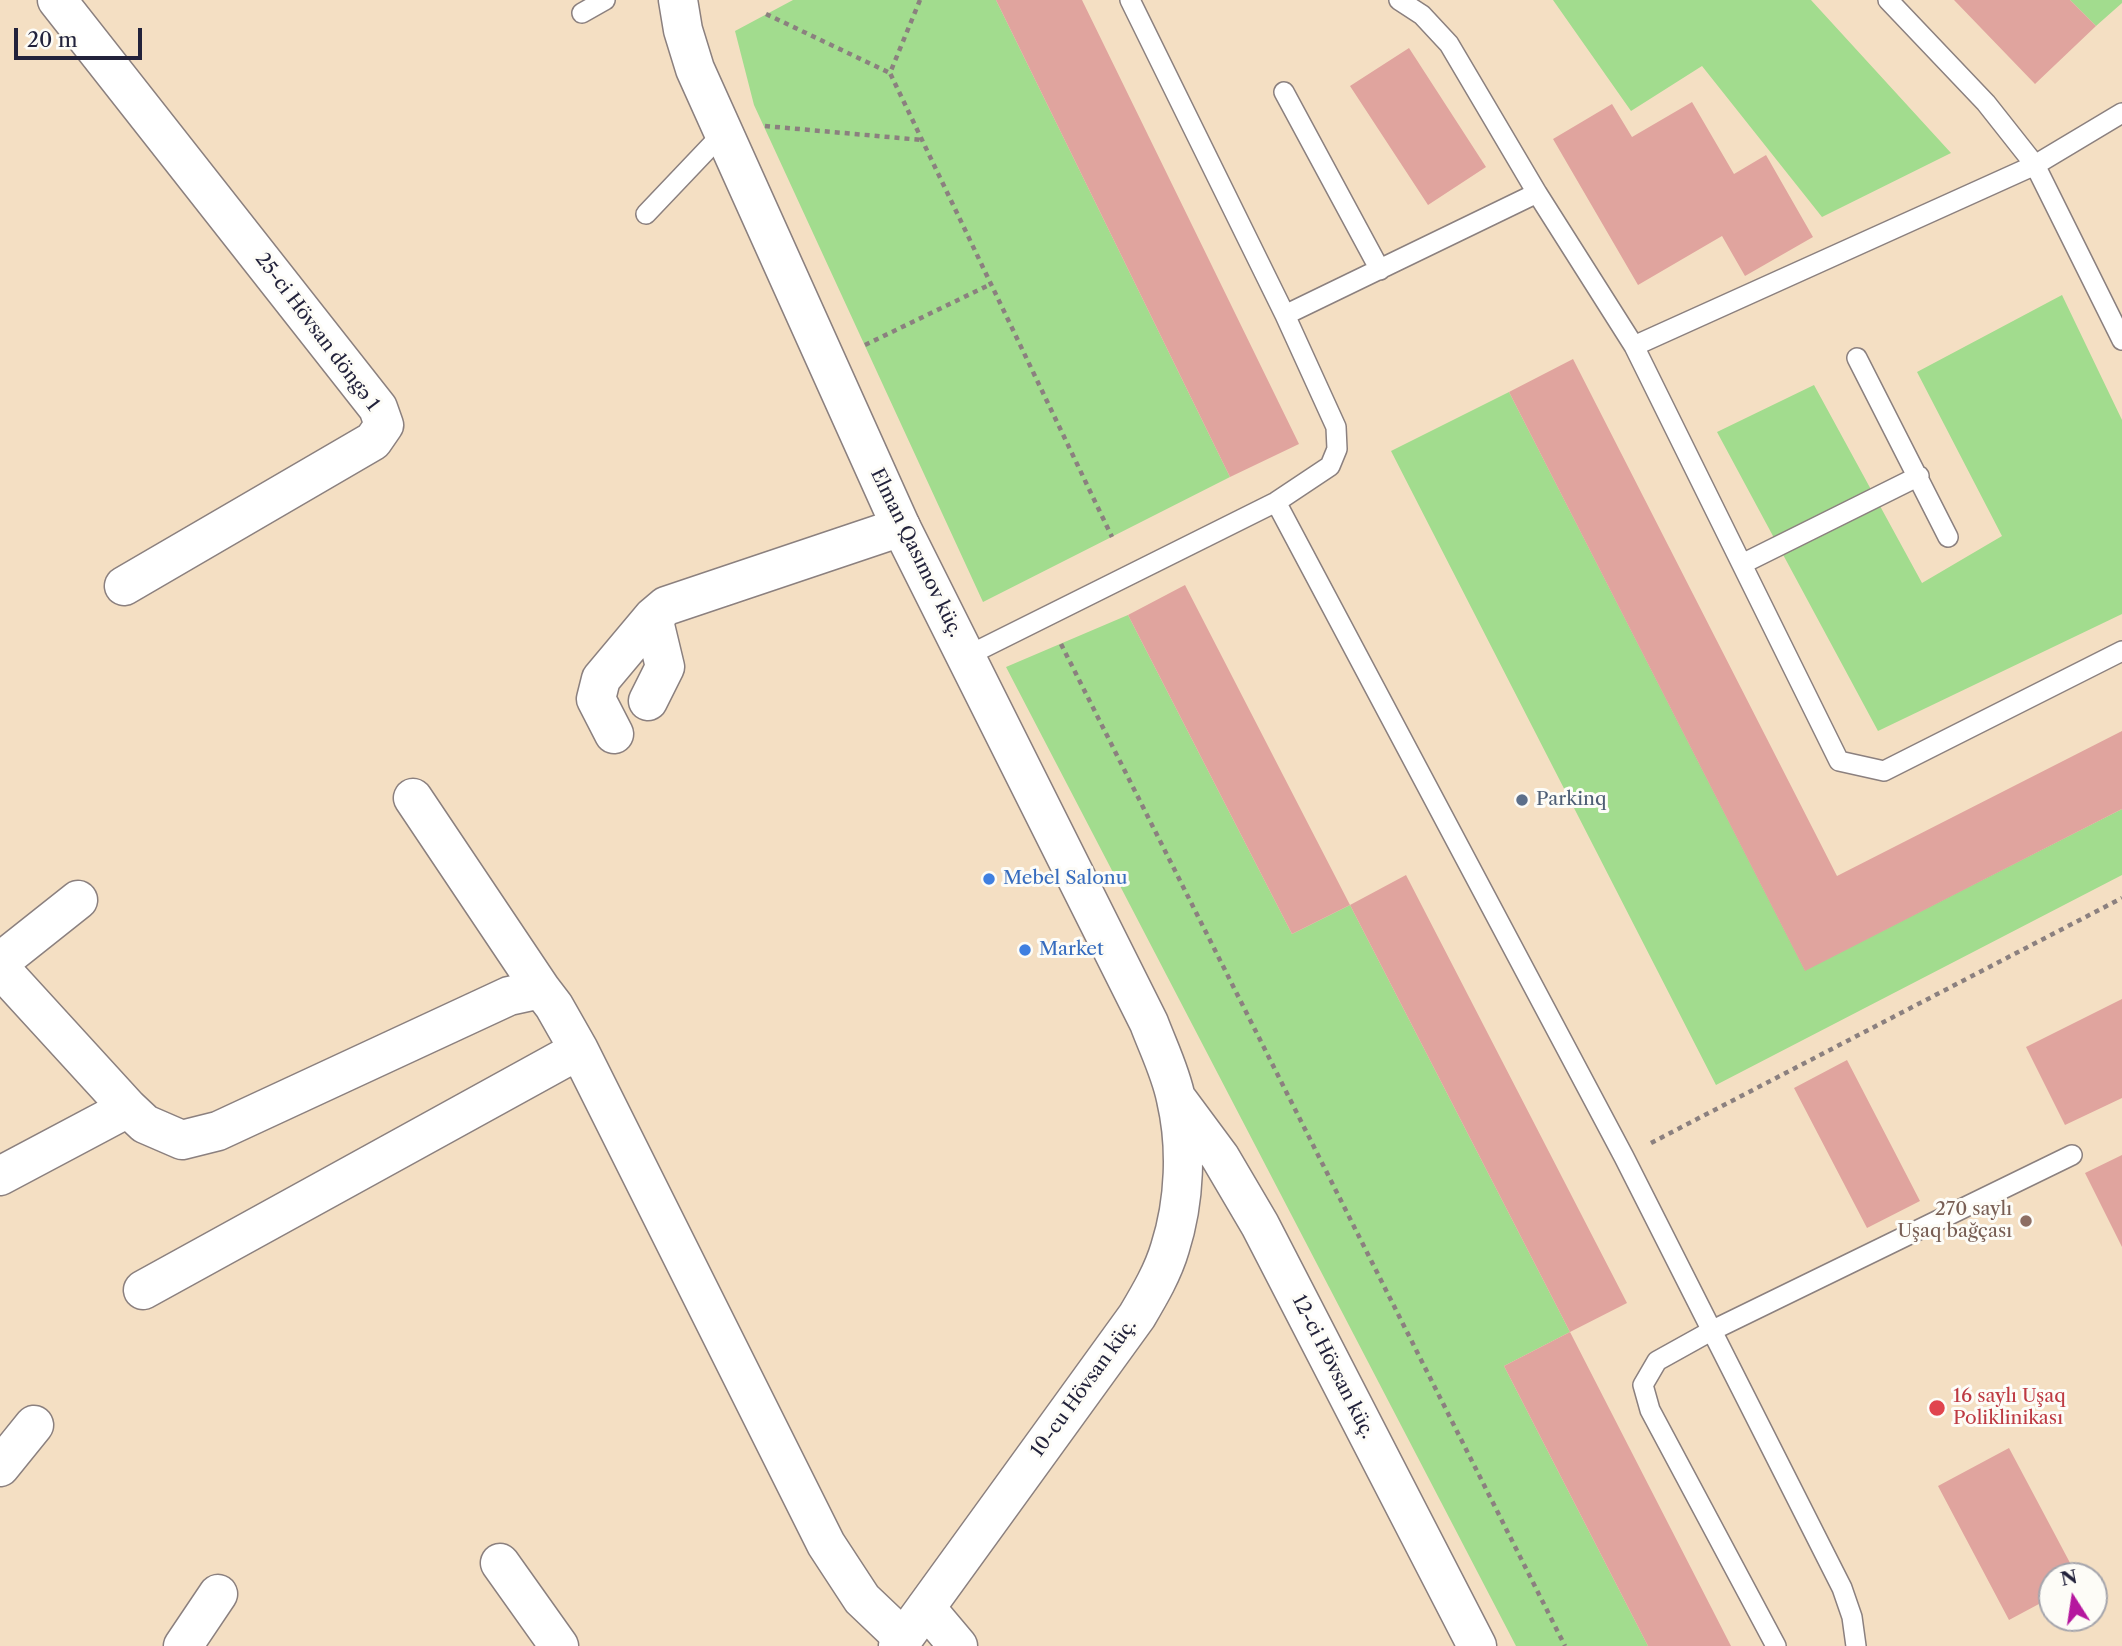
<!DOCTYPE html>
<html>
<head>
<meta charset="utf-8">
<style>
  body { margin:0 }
  #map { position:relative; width:2122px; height:1646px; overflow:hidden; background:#f4dfc3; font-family:"Libre Caslon Text",serif }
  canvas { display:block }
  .north { position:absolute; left:2038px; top:1562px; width:70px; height:70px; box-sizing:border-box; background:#fdfcf7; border:2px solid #a5a5ac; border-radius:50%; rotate:348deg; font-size:19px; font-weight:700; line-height:28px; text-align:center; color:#22223b }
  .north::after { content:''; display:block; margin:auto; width:24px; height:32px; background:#b5179e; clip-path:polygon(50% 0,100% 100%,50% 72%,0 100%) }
  .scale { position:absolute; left:14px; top:28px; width:128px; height:32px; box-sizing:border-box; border:4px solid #22223b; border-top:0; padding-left:9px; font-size:21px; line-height:24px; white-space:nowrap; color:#22223b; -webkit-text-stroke:5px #fdfcf7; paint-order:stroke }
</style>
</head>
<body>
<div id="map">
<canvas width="2122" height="1646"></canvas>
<div class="north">N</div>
<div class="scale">20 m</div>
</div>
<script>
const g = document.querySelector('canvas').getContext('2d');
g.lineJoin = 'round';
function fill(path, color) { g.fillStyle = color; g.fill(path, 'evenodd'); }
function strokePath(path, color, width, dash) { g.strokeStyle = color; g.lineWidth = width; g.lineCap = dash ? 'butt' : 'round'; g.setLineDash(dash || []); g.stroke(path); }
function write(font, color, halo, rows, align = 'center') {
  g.font = font + ' "Libre Caslon Text",serif'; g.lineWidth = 6; g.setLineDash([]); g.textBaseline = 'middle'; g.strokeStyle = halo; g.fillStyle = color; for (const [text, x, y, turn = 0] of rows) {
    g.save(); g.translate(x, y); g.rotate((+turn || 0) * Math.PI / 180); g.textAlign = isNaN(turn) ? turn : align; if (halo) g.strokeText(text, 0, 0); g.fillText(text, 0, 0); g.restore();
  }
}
fill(new Path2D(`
  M793,0h203l234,477 -247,125 -229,-497 -19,-74z
  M1553,0h258l140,153 -129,64 -120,-151 -71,45z
  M2070,0h52v3l-26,23z
  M2062,295l60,125v194l-244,117 -161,-299 97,-47 108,198 80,-47 -85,-164z
  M1509,392l296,578 317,-161v66l-406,210 -325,-634z
  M1128,615l164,319 58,-29 220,427 -66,34 144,280h-132l-510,-979z`), '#a2dc8e');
fill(new Path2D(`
  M996,0h86l217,444 -69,33z
  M1954,0h116l26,26 -61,58z
  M1409,48l77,119 -58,38 -78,-119z
  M1692,102l42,72 32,-19 47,82 -68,39 -23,-40 -84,49 -85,-146 59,-35 20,33z
  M1573,359l264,517 285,-145v78l-317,162 -296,-579z
  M1185,585l165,320 -58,29 -164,-319z
  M1406,875l221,428 -57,29 -220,-427z
  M2122,999v99l-57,27 -39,-78z
  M1847,1060l73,141 -53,27 -73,-140z
  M2122,1155v92l-37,-74z
  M1570,1332l161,314h-83l-144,-280z
  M2009,1448l68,128h-25v21l-43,23 -71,-134z`), '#e0a49e');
const lane = new Path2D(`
  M1399,0l23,15 27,29 88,149 97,153 205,415 45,10 238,-120
  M1888,0l98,103 49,62 87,175
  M582,13l23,-13
  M1284,92l96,178
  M646,214l77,-81
  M1285,315l252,-122
  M1634,346l401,-181 87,-52
  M1857,358l91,179
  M1276,502l348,655 218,431 10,29 4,29
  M1742,564l177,-88
  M967,656l309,-154 54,-36 7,-17 -1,-22 -51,-112 -155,-315
  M1776,1646l-126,-236 -7,-25 14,-24 54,-30 361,-176`);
const street = new Path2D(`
  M57,0l321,408 6,17 -11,16 -249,145
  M648,701l17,-34 -12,-50
  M614,734l-18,-35 5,-20 52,-62 13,-11 235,-79
  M413,798l128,191
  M0,962l78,-62
  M0,968l128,140 17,16 37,16 36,-9 291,-135 32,-7 13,17 25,44 247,494 36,55 41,39
  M0,1176l128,-68
  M143,1290l436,-240
  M0,1467l34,-42
  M500,1563l59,83
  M926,1608l32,38
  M183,1646l35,-52`);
const secondary = new Path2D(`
  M678,0l5,30 12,39 206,458 248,496c9,24 22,50 27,76 11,47 9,102 -6,149 -7,24 -20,46 -33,68l-239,330
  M1177,1099l43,58 40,68 217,421`);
strokePath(lane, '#8b807f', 22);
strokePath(street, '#8b807f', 41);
strokePath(secondary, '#8b807f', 41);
strokePath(new Path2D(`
  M920,0l-30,73 222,464
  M766,14l124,59
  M765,126l157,14
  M865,345l126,-61
  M1061,644l504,1002
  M1651,1143l471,-245`), '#8b807f', 4.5, [5, 5]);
strokePath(lane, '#fff', 19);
strokePath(street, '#fff', 38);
strokePath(secondary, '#fff', 38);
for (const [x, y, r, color] of [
  [1522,800,7,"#5c6f8a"],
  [989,879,7,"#3f7fe0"],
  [1025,950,7,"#3f7fe0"],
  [2026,1221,7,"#8d6e63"],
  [1937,1408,9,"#e0444e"]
]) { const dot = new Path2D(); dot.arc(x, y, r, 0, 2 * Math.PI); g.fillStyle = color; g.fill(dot); strokePath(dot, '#fdfcf7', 2.5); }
write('19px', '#22223b', '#fdfcf7', [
  ["25-ci Hövsan döngə 1",317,332,53],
  ["Elman Qasımov küç.",916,553,64],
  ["12-ci Hövsan küç.",1333,1367,63],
  ["10-cu Hövsan küç.",1084,1388,-54]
]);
write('19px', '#4e5e75', '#fdfcf7', [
  ["Parkinq",1536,800]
], 'left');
write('19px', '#366cbe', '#fdfcf7', [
  ["Mebel Salonu",1003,879],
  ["Market",1039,950]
], 'left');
write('19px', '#785e54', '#fdfcf7', [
  ["270 saylı",2012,1210],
  ["Uşaq bağçası",2012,1232]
], 'right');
write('19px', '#be3a42', '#fdfcf7', [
  ["16 saylı Uşaq",1953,1397],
  ["Poliklinikası",1953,1419]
], 'left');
</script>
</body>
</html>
